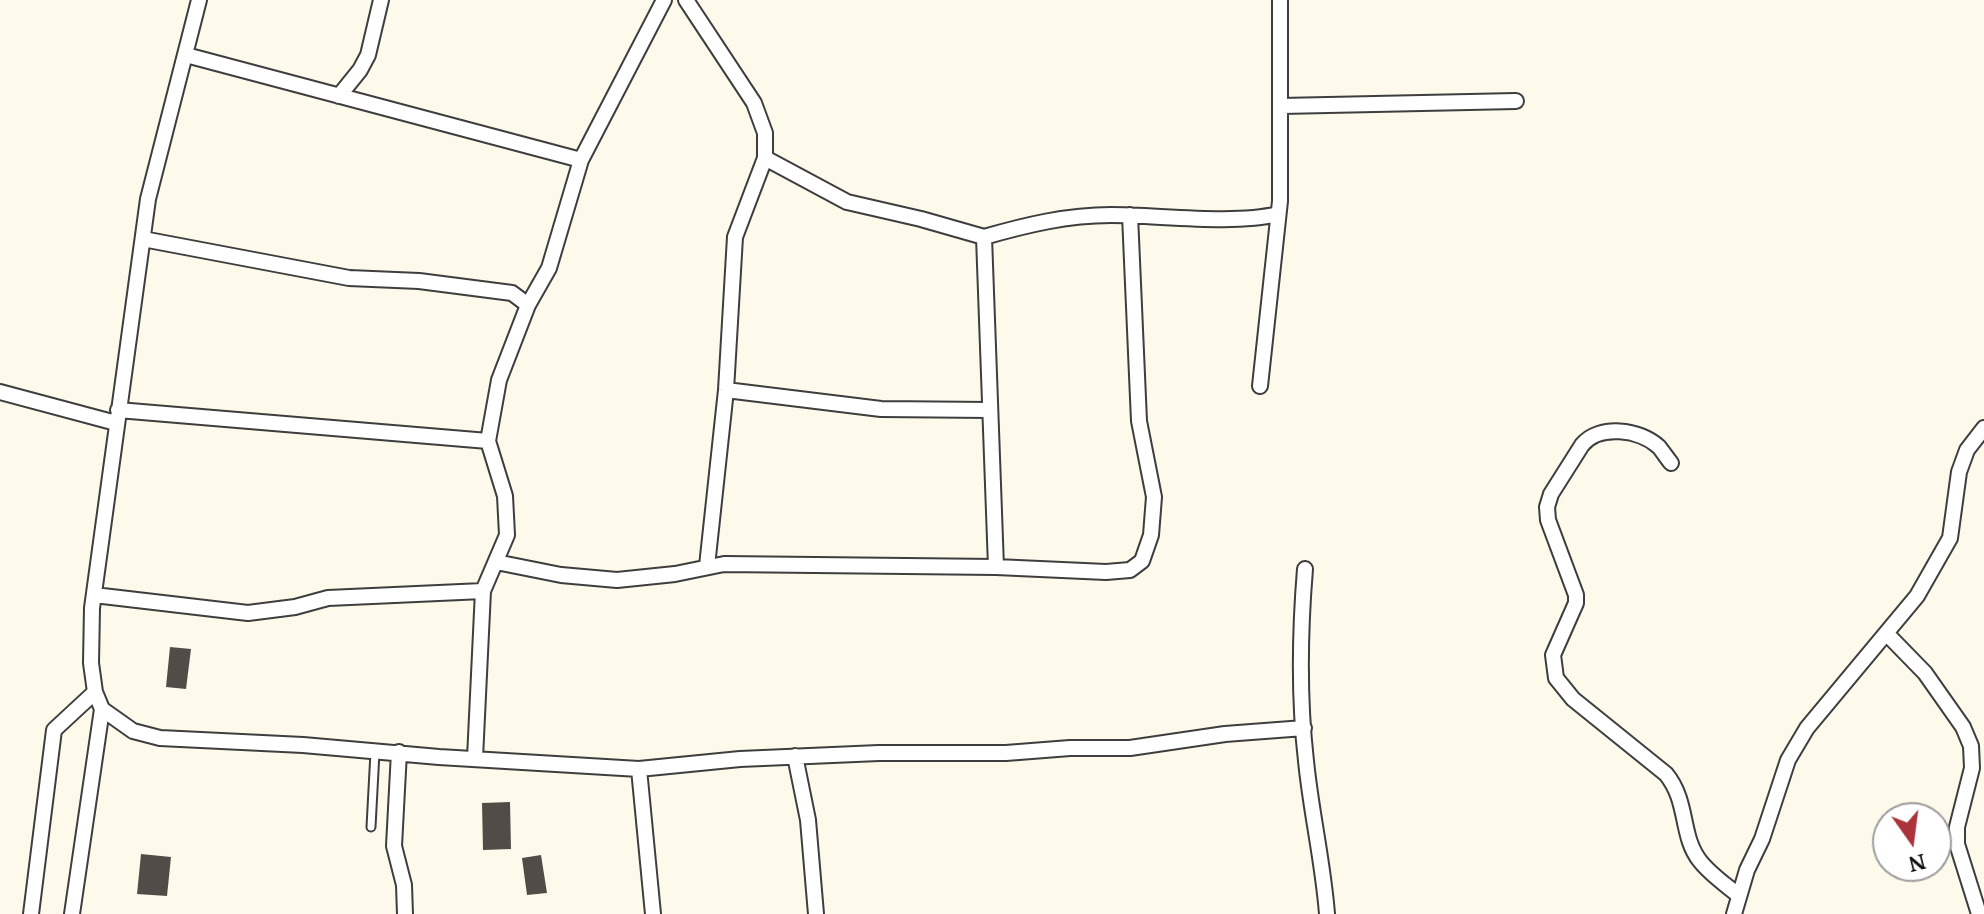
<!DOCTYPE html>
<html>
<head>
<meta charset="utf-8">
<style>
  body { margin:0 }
  #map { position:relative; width:1984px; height:914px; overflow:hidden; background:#fdf9eb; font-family:"PT Serif",serif }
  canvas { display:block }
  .north { position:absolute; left:1872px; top:802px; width:80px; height:80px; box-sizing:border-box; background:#fff; border:2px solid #9d9d9d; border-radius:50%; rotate:166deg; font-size:22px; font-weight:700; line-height:32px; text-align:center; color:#0b0b0b }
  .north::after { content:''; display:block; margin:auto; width:28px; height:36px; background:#ab333b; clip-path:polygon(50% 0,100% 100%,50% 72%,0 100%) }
</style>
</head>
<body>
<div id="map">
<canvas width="1984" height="914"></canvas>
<div class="north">N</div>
</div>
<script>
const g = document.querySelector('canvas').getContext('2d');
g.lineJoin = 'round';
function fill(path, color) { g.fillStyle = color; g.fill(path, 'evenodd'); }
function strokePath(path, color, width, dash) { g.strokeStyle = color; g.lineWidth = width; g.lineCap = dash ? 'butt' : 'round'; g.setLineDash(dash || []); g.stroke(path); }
fill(new Path2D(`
  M170,647l21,2 -5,40 -20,-2z
  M510,802l1,47 -28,1 -1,-47z
  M141,854l30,3 -4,39 -30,-2z
  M541,855l6,38 -20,2 -5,-37z`), '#524c49');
const service = new Path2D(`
  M371,827l4,-75`);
const minor = new Path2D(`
  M199,0l-51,199 -56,409 -1,55 4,29 7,17 31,22 27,7 143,7 136,12 200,12 101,-10 139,-6h127l64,-5h60l95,-14 79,-6
  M686,0l68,103 11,30v25l-30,79 -9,153 -19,176
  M186,55l395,105 -32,108 -21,37 -29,75 -11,61 17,55 2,39 -24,56 -8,167
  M339,96l21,-26 8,-15 13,-55
  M1281,106l235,-5
  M765,158l82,44 74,17 63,18 12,330
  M581,160l83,-160
  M984,237c42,-12 83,-22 127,-22 48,0 122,10 167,-1
  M143,239l206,39 70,3 93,12 16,12
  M1260,386l20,-185v-201
  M726,390l155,19 108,1
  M0,392l116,31
  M118,410l370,31
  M1671,463c-4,-5 -8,-11 -12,-16 -19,-18 -60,-23 -77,-2l-31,49 -4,13 1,13 28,75v8l-23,52 3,23 17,21 93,75c23,28 14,62 34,87 10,13 26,24 38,34
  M496,562l65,13 56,5 58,-6 49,-10 272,3 110,5 24,-2 12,-9 9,-26 3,-38 -15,-76 -9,-206
  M1305,569c-5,61 -6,131 1,192 5,51 17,101 21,153
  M94,595l154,18 47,-6 33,-9 155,-7
  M1887,634l38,39 38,54 8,19 1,22 -15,59v17l22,70
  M399,752l-5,94 10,39 1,29
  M795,756l13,64 8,94
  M639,769l14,145
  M31,914l23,-184 41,-38
  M72,914l30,-205
  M1734,914l13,-44 15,-31 26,-79 19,-32 110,-132 33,-58 9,-66 8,-22 17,-22`);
strokePath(service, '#3e3e3e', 11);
strokePath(minor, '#3e3e3e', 18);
strokePath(service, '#fff', 7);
strokePath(minor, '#fff', 14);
</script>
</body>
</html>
